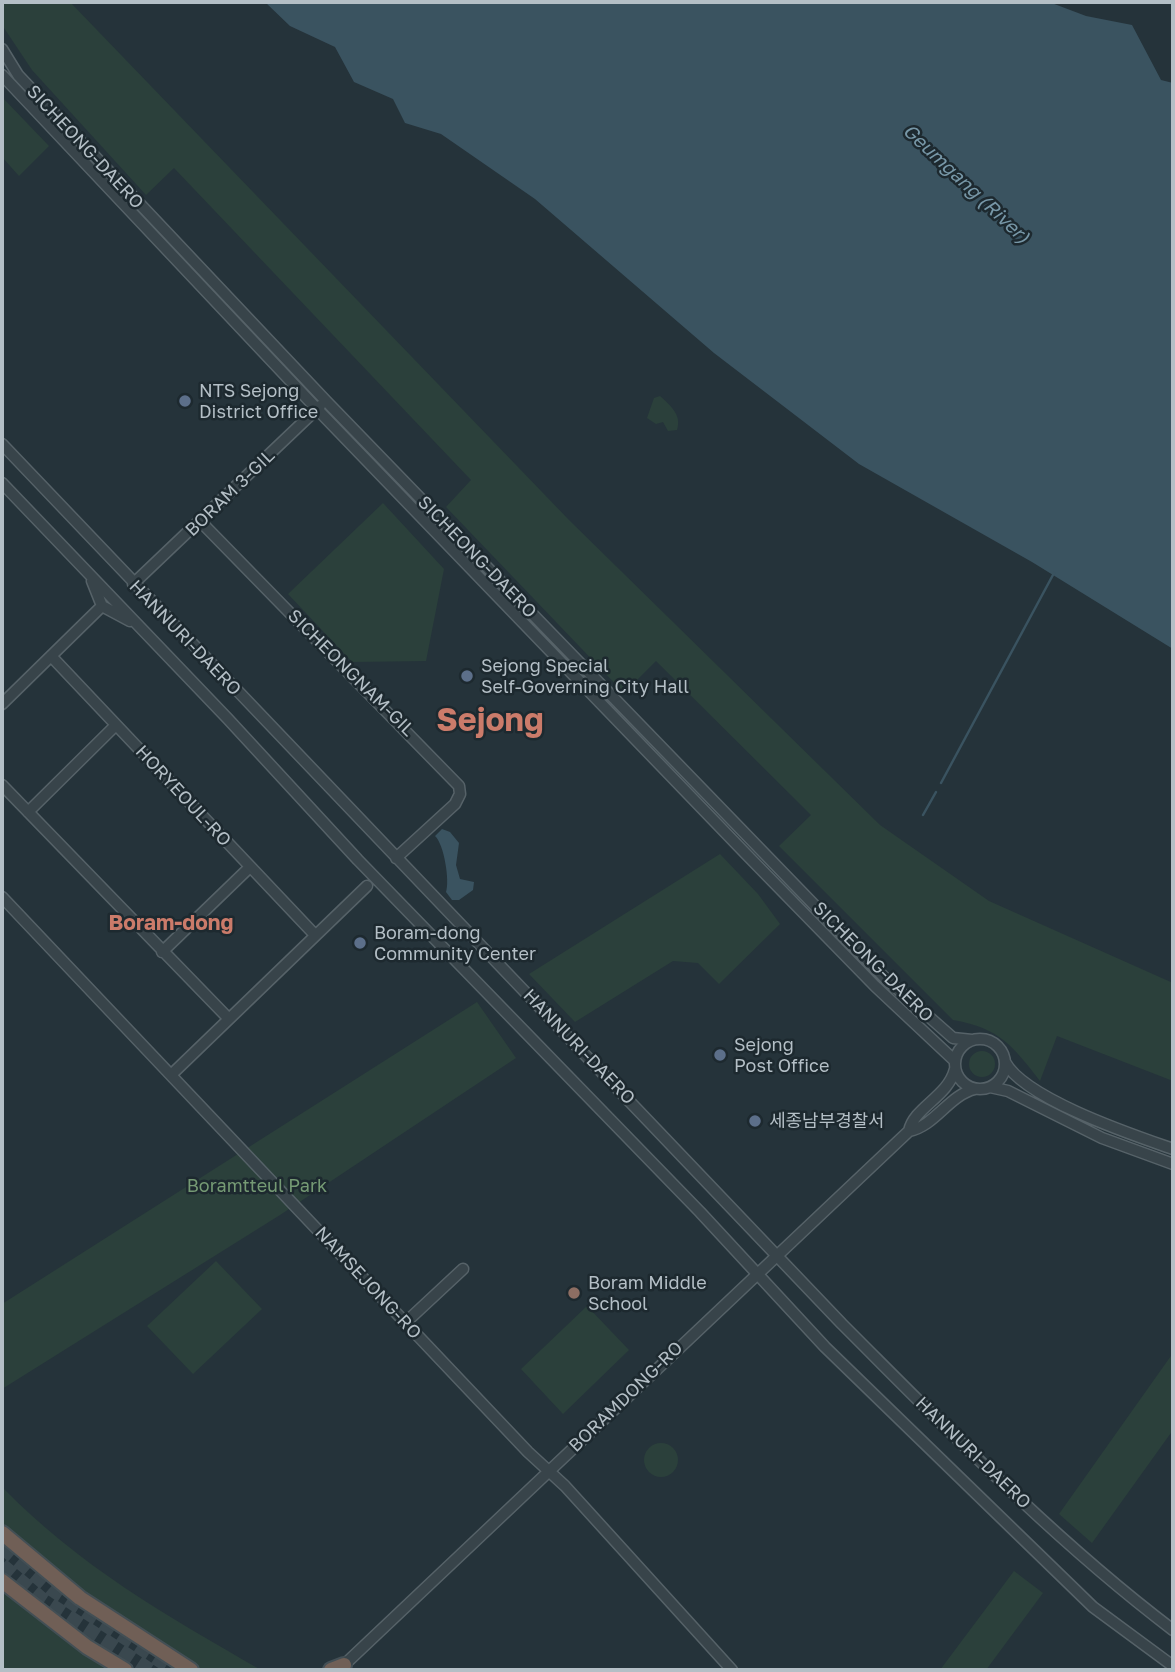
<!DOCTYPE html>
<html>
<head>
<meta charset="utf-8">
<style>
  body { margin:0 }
  #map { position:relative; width:1175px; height:1672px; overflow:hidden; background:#25333a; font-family:"Golos Text",sans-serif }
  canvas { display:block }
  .frame { position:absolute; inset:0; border:4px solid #b4bfc6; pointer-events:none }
</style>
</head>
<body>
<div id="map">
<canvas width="1175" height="1672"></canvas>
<div class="frame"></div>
</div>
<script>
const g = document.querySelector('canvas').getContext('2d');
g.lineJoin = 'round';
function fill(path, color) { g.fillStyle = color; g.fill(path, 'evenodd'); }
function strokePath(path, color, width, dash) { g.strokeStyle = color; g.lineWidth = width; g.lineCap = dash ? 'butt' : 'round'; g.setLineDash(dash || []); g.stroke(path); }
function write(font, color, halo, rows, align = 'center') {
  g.font = font + ' "Golos Text","Noto Sans KR",sans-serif'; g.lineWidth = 5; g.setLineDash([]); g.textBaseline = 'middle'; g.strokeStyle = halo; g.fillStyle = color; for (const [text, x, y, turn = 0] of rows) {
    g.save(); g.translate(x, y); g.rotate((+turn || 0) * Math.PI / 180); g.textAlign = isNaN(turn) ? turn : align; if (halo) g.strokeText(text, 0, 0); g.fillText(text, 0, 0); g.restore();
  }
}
fill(new Path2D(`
  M2,2h68l499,518 311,305 109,76 184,82v98l-116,-45 -17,45c-28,-36 -41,-53 -87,-61l-174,-174 32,-31 -155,-154 -32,32 -178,-186 25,-27 -297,-312 -28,27 -114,-125 -30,-45z
  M2,97l47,49 -30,30 -17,-19z
  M660,396c11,10 22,19 17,34l-9,1 -5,-9 -7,2 -9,-6 7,-20z
  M383,503l61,66 -18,92 -74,1 -64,-68z
  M720,854l38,40 22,30 -61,60 -21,-21 -25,-2 -98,61 -46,-48z
  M477,1002l39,56 -236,157 -278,174v-85z
  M969 1064a13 13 0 1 1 26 0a13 13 0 1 1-26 0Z
  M216,1261l46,48 -69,65 -46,-48z
  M587,1306l42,44 -66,64 -42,-45z
  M1173,1353v77l-81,113 -33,-29z
  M644 1460a17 17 0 1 1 34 0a17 17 0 1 1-34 0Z
  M2,1487c77,79 165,129 259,183h-60l-93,-60 -106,-82z
  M1014,1571l29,22 -57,77h-46z
  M2,1587l107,83h-107z`), '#2b403b');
fill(new Path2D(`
  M265,2h784l37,14 46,9 29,55 12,3v566l-141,-87 -173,-98 -145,-111 -179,-154 -94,-65 -36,-11 -12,-24 -39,-17 -19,-35 -45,-21z
  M442,829l8,3 9,11 -3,22 4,14 14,3 -1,8 -14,10h-7l-6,-8c4,-11 -2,-48 -11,-56z`), '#3a5360');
strokePath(new Path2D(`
  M941,783l113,-210
  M923,815l13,-23`), '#3a5360', 2.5);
strokePath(new Path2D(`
  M2,1547l49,42 123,81
  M2,1565l40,34 108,71`), '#3a484f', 14, [14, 7]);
const minor = new Path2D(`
  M2,49l16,26 308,326 559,577 68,60 19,2
  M2,75l315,334 429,445 129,132 80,75
  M2,444l840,880c106,106 211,215 331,306
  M2,483l226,236 130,141 342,352 125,135 268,260 80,59
  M200,521l259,265 1,8 -5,10 -59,54
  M92,581l10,25 28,15
  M133,584l187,-178
  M51,656l264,279
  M2,704l100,-98
  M2,785l227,234
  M28,812l88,-87
  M2,897l526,555 37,34 167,184
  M162,952l88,-85
  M955 1064a25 25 0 1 1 50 0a25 25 0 1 1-50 0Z
  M1005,1062c20,37 128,73 168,87
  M172,1074l195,-188
  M990,1087l18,4 94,47 71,26
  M909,1131c5,-24 39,-34 46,-62
  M405,1323l58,-54
  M344,1665l565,-534c26,-5 40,-36 66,-42`);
const highway = new Path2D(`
  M2,1533l78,65 111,72
  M2,1581l85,66 38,23
  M331,1670l13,-5`);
strokePath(minor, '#566268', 13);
strokePath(highway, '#434f55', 18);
strokePath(minor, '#38444a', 10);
strokePath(highway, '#705f56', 14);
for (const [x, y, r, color] of [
  [185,401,7,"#5c6f8a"],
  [467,676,7,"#5c6f8a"],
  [360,943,7,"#5c6f8a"],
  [720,1055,7,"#5c6f8a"],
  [755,1121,7,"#5c6f8a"],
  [574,1293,7,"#8d6e63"]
]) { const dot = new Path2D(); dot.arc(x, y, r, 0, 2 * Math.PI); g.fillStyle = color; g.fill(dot); strokePath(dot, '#1d292f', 2.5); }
write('18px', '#b4bfc6', '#1d292f', [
  ["SICHEONG-DAERO",85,147,47],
  ["BORAM 3-GIL",230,493,-44],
  ["SICHEONG-DAERO",477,557,46],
  ["HANNURI-DAERO",185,638,46],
  ["SICHEONGNAM-GIL",351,673,45],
  ["HORYEOUL-RO",183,796,47],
  ["SICHEONG-DAERO",873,962,45],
  ["HANNURI-DAERO",579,1047,46],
  ["NAMSEJONG-RO",368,1283,47],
  ["BORAMDONG-RO",626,1397,-44],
  ["HANNURI-DAERO",973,1453,44]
]);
write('18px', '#b4bfc6', '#1d292f', [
  ["NTS Sejong",199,391],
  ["District Office",199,412],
  ["Sejong Special",481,666],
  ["Self-Governing City Hall",481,687],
  ["Boram-dong",374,933],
  ["Community Center",374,954],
  ["Sejong",734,1045],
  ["Post Office",734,1066],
  ["세종남부경찰서",769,1121],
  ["Boram Middle",588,1283],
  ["School",588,1304]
], 'left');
write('18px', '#759a74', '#1d292f', [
  ["Boramtteul Park",257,1186]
]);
write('italic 19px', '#7797a7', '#1d292f', [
  ["Geumgang (River)",966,184,43]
]);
write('bold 21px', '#cb7b6a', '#1d292f', [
  ["Boram-dong",171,923]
]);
write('bold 32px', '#cb7b6a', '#1d292f', [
  ["Sejong",490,721]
]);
</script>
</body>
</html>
